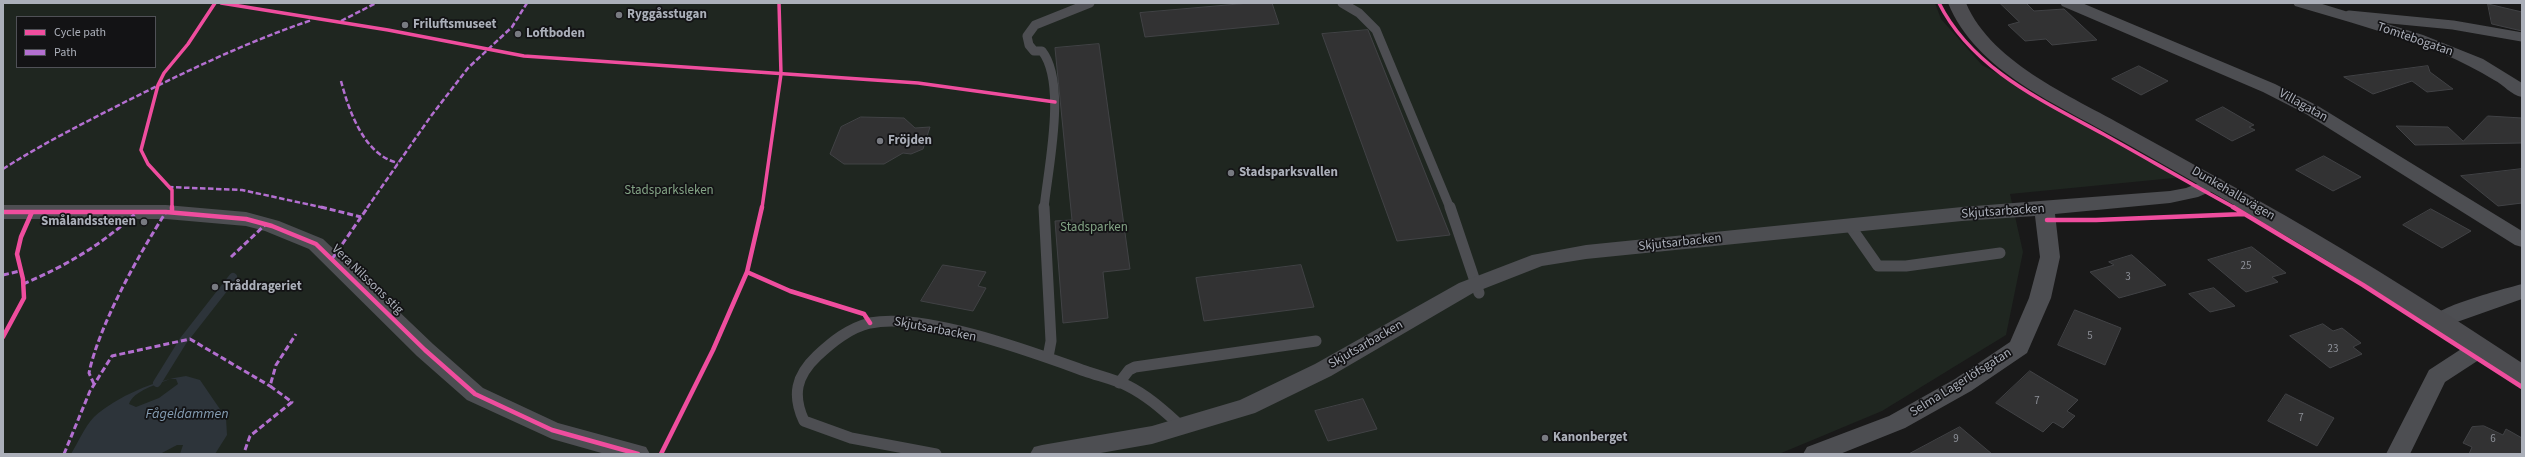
<!DOCTYPE html>
<html>
<head>
<meta charset="utf-8">
<style>
  body { margin:0 }
  #map { position:relative; width:2525px; height:457px; overflow:hidden; background:#191919; font-family:"Source Sans 3",sans-serif }
  canvas { display:block }
  .frame { position:absolute; inset:0; border:4px solid #abafb9; pointer-events:none }
  .legend { position:absolute; left:16px; top:16px; width:140px; height:52px; box-sizing:border-box; background:#131315; border:1px solid #505157; margin:0; padding:5px 7px; list-style:none; font-size:12px; color:#abafb9 }
  .legend li { display:flex; align-items:center; gap:8px; height:20px }
  .legend b { width:20px; border:1px solid #505157 }
</style>
</head>
<body>
<div id="map">
<canvas width="2525" height="457"></canvas>
<div class="frame"></div>
<ul class="legend">
<li><b style="height:5px;background:#ef4d9e"></b>Cycle path</li>
<li><b style="height:5px;background:#b36fd0"></b>Path</li>
</ul>
</div>
<script>
const g = document.querySelector('canvas').getContext('2d');
g.lineJoin = 'round';
function fill(path, color) { g.fillStyle = color; g.fill(path, 'evenodd'); }
function strokePath(path, color, width, dash) { g.strokeStyle = color; g.lineWidth = width; g.lineCap = dash ? 'butt' : 'round'; g.setLineDash(dash || []); g.stroke(path); }
function write(font, color, halo, rows, align = 'center') {
  g.font = font + ' "Source Sans 3",sans-serif'; g.lineWidth = 3.5; g.setLineDash([]); g.textBaseline = 'middle'; g.strokeStyle = halo; g.fillStyle = color; for (const [text, x, y, turn = 0] of rows) {
    g.save(); g.translate(x, y); g.rotate((+turn || 0) * Math.PI / 180); g.textAlign = isNaN(turn) ? turn : align; if (halo) g.strokeText(text, 0, 0); g.fillText(text, 0, 0); g.restore();
  }
}
fill(new Path2D(`
  M3,3h1932l6,16 41,46 202,112 -174,17 13,58 -17,83 -124,76 -103,43h-1776zM17,17h138v50h-138z`), '#1f2620');
fill(new Path2D(`
  M186,376l14,4 26,38 1,17 -12,19h-35l3,-9h-6l-17,9h-89c7,-11 14,-28 23,-37 24,-21 61,-37 92,-41zM170,379h6l2,5 -19,14 -23,9 -7,-3c4,-13 29,-20 41,-25z`), '#2d343a');
strokePath(new Path2D(`
  M157,383l26,-42 50,-64`), '#2d343a', 8);
const building = new Path2D(`
  M1250,3h22l7,21 -134,13 -5,-24z
  M2000,3h26l8,8 30,-2 33,31 -45,5 -6,-6 -21,2 -17,-16 11,-3z
  M2488,4l34,8v19l-30,-7z
  M1368,30l82,205 -53,6 -75,-207z
  M1099,44l31,225 -27,3 5,46 -45,5 -8,-102 17,-1 -17,-172z
  M2139,66l29,15 -27,14 -29,-16z
  M2428,66l2,6 23,17 -26,3 -15,-11 -39,13 -29,-17z
  M2223,107l31,18 -5,2 6,3 -23,11 -36,-21z
  M2488,116l34,2v25l-107,2 -19,-19 52,1 15,14z
  M861,117l43,1 11,10 15,-1 -7,22 -12,5 -8,-1 -19,11h-40l-14,-10 11,-27z
  M2324,156l37,21 -28,14 -37,-21z
  M2522,169v34l-24,3 -37,-30z
  M2431,209l40,22 -29,17 -39,-23z
  M2252,247l34,26 -14,4 6,5 -32,10 -38,-32z
  M2132,255l34,30 -47,13 -29,-26 24,-7 -5,-3z
  M943,265l43,7 -8,14 8,2 -13,23 -52,-10z
  M1301,265l13,42 -110,14 -8,-43z
  M2214,288l21,18 -25,6 -21,-18z
  M2075,310l46,18 -16,37 -47,-20z
  M2323,324l10,7 9,-3 19,15 -8,4 9,7 -32,14 -40,-32z
  M2030,371l48,29 -11,11 8,5 -12,12 -10,-6 -10,10 -47,-29z
  M2286,394l48,24 -17,28 -49,-25z
  M1363,399l14,30 -49,12 -13,-30z
  M2484,426l19,9 3,-6 16,9v16h-53l3,-7 -9,-4 9,-16z
  M1960,427l32,27h-83z`);
fill(building, '#323233');
strokePath(building, '#414245', 1);
strokePath(new Path2D(`
  M1342,3l17,10 17,17 74,178
  M2349,15l104,10 69,12
  M1044,208c4,-40 23,-125 -2,-157h-8l-5,-6 -2,-9 8,-11 55,-22`), '#4d4e52', 9);
strokePath(new Path2D(`
  M1044,207l7,134 -3,16
  M1450,207l29,86
  M1850,226l28,40h28l94,-13
  M1119,383l10,-13 6,-3 181,-26
  M936,454l-85,-16 -47,-17c-12,-26 -8,-45 13,-65 15,-14 32,-28 53,-33 55,-11 162,29 215,48 14,5 29,8 43,15 20,10 36,25 53,40`), '#4d4e52', 11);
fill(new Path2D(`
  M2060,3h22l193,81 43,22 204,125v16l-7,-2 -209,-131 -43,-22 -201,-86z
  M2293,3h26l104,32 60,24 39,24v14c-11,-2 -18,-12 -28,-17 -16,-10 -34,-19 -51,-26 -48,-20 -98,-33 -148,-48z
  M2214,177l7,2 3,4 -3,4 -23,10 -28,6 -115,11 5,43 -9,41 -24,55 -56,38 -66,37 -65,26h-37l4,-7 82,-31 66,-37 55,-37 19,-44 11,-41 -5,-41 -73,5 -376,38 -44,7 -69,27 -142,83 -76,37 -103,31 -57,10h-65l4,-7 8,-2 110,-19 88,-26 75,-36 144,-81 73,-28 54,-10 376,-38 208,-16 16,-3z
  M3,205h163l80,7 33,9 44,18 110,105 50,44 75,35 88,24 4,7h-45l-53,-15 -85,-39 -50,-44 -108,-107 -44,-18 -19,-5 -80,-7h-163z
  M2522,284v15l-82,29 -8,-3 -3,-5c8,-14 75,-31 93,-36z
  M2480,340l8,2 3,6 -3,6 -43,28 -35,72h-24l43,-84 43,-28z`), '#4d4e52');
fill(new Path2D(`
  M1948,3h18c26,62 112,96 167,128 51,28 102,56 153,85 80,46 159,96 236,147v21l-9,-2c-79,-55 -161,-108 -244,-156 -49,-30 -100,-58 -149,-86 -61,-35 -144,-68 -172,-137z`), '#4c4c50');
strokePath(new Path2D(`
  M341,21l35,-18
  M341,81c8,30 23,74 57,82
  M3,169c39,-25 79,-45 120,-66 62,-31 123,-61 189,-83
  M168,187l74,3 83,18
  M367,208l64,-92 37,-48 44,-41 15,-24`), '#b36fd0', 2.5, [5.5, 2.5]);
strokePath(new Path2D(`
  M321,207l40,10
  M231,257l35,-33
  M332,259l36,-52
  M3,275l17,-4
  M23,284c43,-18 80,-40 114,-72
  M94,384l-5,-11c10,-48 50,-119 77,-161
  M245,450l5,-14 42,-34 -22,-16 6,-21 20,-31
  M64,454l26,-63 22,-35 78,-17 80,47`), '#b36fd0', 3, [6, 3]);
strokePath(new Path2D(`
  M221,3l167,27 136,26 394,27 137,19
  M1939,3c33,66 104,98 166,132 43,24 86,49 130,73
  M172,208v-18l-24,-26 -7,-14 17,-65 6,-12 24,-29 27,-41
  M762,208l19,-134 -2,-71`), '#ef4d9e', 3.5);
strokePath(new Path2D(`
  M172,207v5
  M2233,207l130,78 159,102
  M3,212h163l80,7 26,7 44,18 109,106 50,44 77,36 86,24
  M2047,220h49l148,-6
  M747,272l43,19 74,23 6,9
  M3,337l21,-39 -1,-19 -6,-25 4,-17 11,-25
  M661,454l52,-104 34,-78 15,-65`), '#ef4d9e', 4.5);
for (const [x, y, r, color] of [
  [619,15,4,"#787a81"],
  [405,25,4,"#787a81"],
  [518,34,4,"#787a81"],
  [880,141,4,"#787a81"],
  [1231,173,4,"#787a81"],
  [144,222,4,"#787a81"],
  [215,287,4,"#787a81"],
  [1545,438,4,"#787a81"]
]) { const dot = new Path2D(); dot.arc(x, y, r, 0, 2 * Math.PI); g.fillStyle = color; g.fill(dot); strokePath(dot, '#131315', 1.5); }
write('11px', '#8d9098', null, [
  ["25",2246,267],
  ["3",2128,278],
  ["5",2090,337],
  ["23",2333,350],
  ["7",2037,402],
  ["7",2301,419],
  ["9",1956,440],
  ["6",2493,440]
]);
write('bold 13px', '#abafb9', '#131315', [
  ["Ryggåsstugan",627,15],
  ["Friluftsmuseet",413,25],
  ["Loftboden",526,34],
  ["Fröjden",888,141],
  ["Stadsparksvallen",1239,173],
  ["Smålandsstenen",136,222,"right"],
  ["Tråddrageriet",223,287],
  ["Kanonberget",1553,438]
], 'left');
write('13px', '#abafb9', '#131315', [
  ["Tomtebogatan",2415,40,19],
  ["Villagatan",2303,106,29],
  ["Dunkehallavägen",2233,194,30],
  ["Skjutsarbacken",2003,212,-4],
  ["Skjutsarbacken",1680,243,-6],
  ["Vera Nilssons stig",367,280,44],
  ["Skjutsarbacken",935,330,11],
  ["Skjutsarbacken",1366,345,-30],
  ["Selma Lagerlöfsgatan",1961,383,-32]
]);
write('13px', '#83a385', '#131315', [
  ["Stadsparksleken",669,191],
  ["Stadsparken",1094,228]
]);
write('italic 14px', '#849cb2', '#131315', [
  ["Fågeldammen",187,415]
]);
</script>
</body>
</html>
